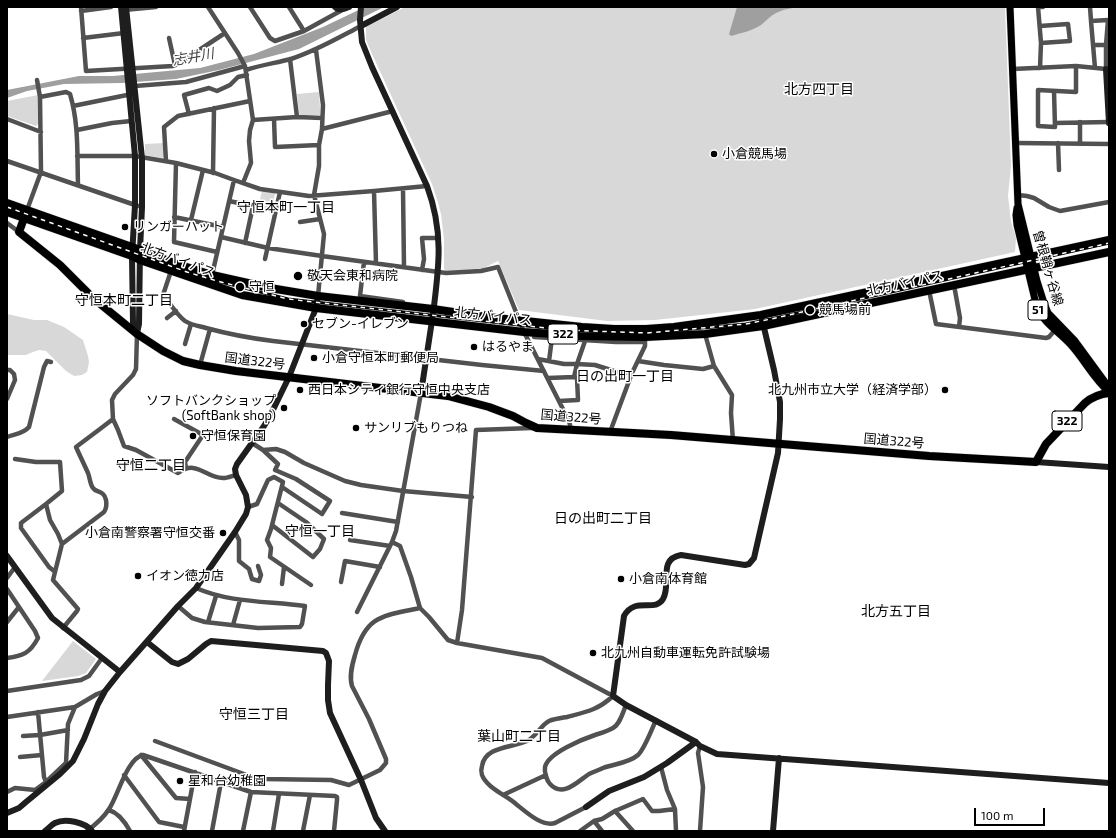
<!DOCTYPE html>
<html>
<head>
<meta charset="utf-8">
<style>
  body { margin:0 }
  #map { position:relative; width:1116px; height:838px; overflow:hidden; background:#fff; font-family:"Exo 2",sans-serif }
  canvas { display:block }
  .frame { position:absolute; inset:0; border:8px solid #000; pointer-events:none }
  .scale { position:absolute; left:974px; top:808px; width:71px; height:18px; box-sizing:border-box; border:2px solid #000; border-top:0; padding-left:5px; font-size:12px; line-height:14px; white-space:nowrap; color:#000; -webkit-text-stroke:3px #fff; paint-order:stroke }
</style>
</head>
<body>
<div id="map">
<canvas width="1116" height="838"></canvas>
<div class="frame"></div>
<div class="scale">100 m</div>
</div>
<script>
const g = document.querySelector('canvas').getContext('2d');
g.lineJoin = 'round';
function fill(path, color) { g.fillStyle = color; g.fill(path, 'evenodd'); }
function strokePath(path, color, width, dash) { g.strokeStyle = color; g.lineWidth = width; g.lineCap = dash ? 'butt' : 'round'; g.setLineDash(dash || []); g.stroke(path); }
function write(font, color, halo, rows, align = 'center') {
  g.font = font + ' "Exo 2","Noto Sans JP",sans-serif'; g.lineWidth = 3; g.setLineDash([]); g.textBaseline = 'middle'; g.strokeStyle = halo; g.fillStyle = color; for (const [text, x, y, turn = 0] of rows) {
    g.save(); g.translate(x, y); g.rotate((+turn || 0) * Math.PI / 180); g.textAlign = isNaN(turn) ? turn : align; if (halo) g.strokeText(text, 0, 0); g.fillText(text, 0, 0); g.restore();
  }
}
fill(new Path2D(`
  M405,7h600l6,158 -3,31 3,26 5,16 -1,14 -260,57 -100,11 -48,1 -88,-11 -21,-49 -16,8 -37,2 -1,-3v-29l-3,-25 -4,-15 -5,-15 -60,-130 -6,-14v-13z
  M319,92l1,16v7l-19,1 -2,-2 -2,-20z
  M38,95v29l-2,2 -29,-10v-15z
  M164,143l1,13 -3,2 -17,-3v-11z
  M262,190l11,2 2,2 -4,18 -13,-3z
  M7,314l27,6h13l17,7 19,13 5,16 1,6 -2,10 -5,3 -8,1 -8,-5 -20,-20 -7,-1 -6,2 -7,3h-19z
  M73,641l23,18 -10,14 -8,3 -36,5z`), '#d8d8d8');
fill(new Path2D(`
  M365,7h19l-85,42 -80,21 -43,9 -54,4 -58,1 -37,7 -20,7v-8l72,-14h34l87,-8 54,-14 69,-27z
  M737,7h60c-8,2 -13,2 -21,6 -6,3 -10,8 -15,12 -9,6 -20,8 -30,11l-2,-2z`), '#9f9f9f');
const primary = new Path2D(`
  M1010,7l8,197 19,77 7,22 4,10 27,28 33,45 1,3
  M1017,208l-1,7 1,10 20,83c7,15 22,24 33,36 14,15 23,34 39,48`);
const highway = new Path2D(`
  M7,203l125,44 42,16 38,12 58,13 48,8 115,13 54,8 95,10 32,2h32l28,-2 87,-12 348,-75
  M27,210l-8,22 41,33 33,33 44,36 26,17 20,10 17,4 36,6 212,25 41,11 24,9 13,7 11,5 134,7 258,21 107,6 10,-18 39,-41c7,-6 14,-9 24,-10
  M7,212l125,44 8,4 102,35 74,13 208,24 56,4 65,1 60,-3 58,-8 346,-74`);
strokePath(primary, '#dbdbdb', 8);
strokePath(highway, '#dbdbdb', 9);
strokePath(new Path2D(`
  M81,7l5,64 87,-5 5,-2 47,-31
  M208,7l30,46 7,13 8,54
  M250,7l20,31 5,3 29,-10 40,-22
  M289,7l15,24
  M124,10l32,-3
  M81,11l30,-4
  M1091,21l4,47
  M1040,26l28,-2 2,17 -29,2
  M83,38l41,-5
  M169,38l6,27
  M1093,45h13
  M316,50l7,55 -1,24 -3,16v21l-5,29 10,39 -6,62
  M290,59l7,58
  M1040,68l1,-25 -3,-36h5
  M1013,69l63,-3 30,3v-24l2,-25 -17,1 -1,-14
  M246,70c15,-5 30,-7 45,-11 25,-8 47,-21 70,-33
  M135,86l51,-4 59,-16
  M1054,91l1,36 -17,-1v-36l38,2v-26
  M40,97l26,-5 4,2c9,30 7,60 8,91
  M73,106l59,-12
  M189,114l-5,-19 25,-7 8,3 13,-6 8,-8 9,-2
  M7,119l34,13
  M274,119l1,28 44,-2
  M1080,122v22
  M1055,123l54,-1
  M322,129l71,-18
  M77,130l35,-7 19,-2
  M1016,143l93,1
  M1058,143l1,27
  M77,156h58l41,7 39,10 19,7 26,9 49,7 65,-5 53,-5
  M7,161l131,45
  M166,161l-2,-34 14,-11 72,-15
  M176,163l-2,79 43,10
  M213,173l1,-65
  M243,183l8,-20 -2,-22 1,-11 3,-10 44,-3 25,1
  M403,189l1,78
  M374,191l2,72
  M1018,195l9,1 7,2 15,9 11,4 49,-9
  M229,201l24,5 -8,37
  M27,210l14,-38 -1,-75 -3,-17
  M174,217l49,10
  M191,220l12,-50
  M300,222l20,-3
  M7,223l12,9
  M221,237l47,11 54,8 124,17 35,-2 17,-4 26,65 45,89 2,8
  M265,259l15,-67
  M364,262l-4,34 43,6
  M422,270l2,-11 -2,-21h17
  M171,271l-8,24c7,8 13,19 22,26 6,4 14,5 21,7 22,6 43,10 67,13l209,24 62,6
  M212,275l22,-95
  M954,285l6,33 -1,9
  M929,290l7,34 110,14 3,-1 6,-7
  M167,318l9,-7
  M137,334l-1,35 -3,6 -18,19 -3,6 1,19 5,11 6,16 12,4 42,23c19,-14 27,5 45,5 4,0 9,-2 13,-3
  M705,334l9,32 18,29 -1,18 2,28
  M534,337l82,5h29
  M185,344l6,-20
  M538,359l26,5h13l8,-23
  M549,361l3,-23
  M638,361l26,4 39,4 11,-3
  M200,365l10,-36
  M7,370h3l4,4 1,6 -8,19
  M548,378l26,-1 3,-13 18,1 22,7 15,1
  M559,401l19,-1 -1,-22 -3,-1
  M174,419l29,16 -18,27 1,6
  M610,432l22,-59 13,-27v-5
  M7,437c8,-3 16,-3 22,-10l15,-60 3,-6 4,1
  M252,443l11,7 13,-1 9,3 19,11 41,18 16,4 42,6 69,6
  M263,450l15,14 -3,6 21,9 34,22 -8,13 -40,-27
  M15,459l21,3h24l2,29 -16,13
  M248,507l9,-3 11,-24 6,-3 9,5 -12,47 -4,11 4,8 -1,9 41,28
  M342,513l56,9
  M272,525l41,32 7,-8 4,-10 -18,-17 -28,-19
  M235,532l4,8v21l10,8 3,10 7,2 2,-6 -3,-9
  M350,540l40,6
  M392,542l8,4 11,31 9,31 9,9 19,23 9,3 85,15 71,38c-15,14 -27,16 -46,21 -6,1 -13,2 -18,4 -8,4 -13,16 -22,20 -15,7 -42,5 -45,25 -1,3 -1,6 0,9 5,13 24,20 34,29 10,8 26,23 39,19l31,-16
  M54,571l-5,-4 -28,-39v-5l25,-19 4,16 8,14 4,10
  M7,578l8,-11
  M341,582l4,-21 35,6
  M282,584l2,-17
  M7,589l28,42 3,7c-8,15 -15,18 -31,20
  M178,606l14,12 13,4 53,6 42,-1 2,-3 3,-18c-37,-5 -75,-3 -109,-18
  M357,612l35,-70 4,-11 25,-138
  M7,622l12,-15
  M208,622l8,-26
  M233,625l7,-25
  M63,628l14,-17 1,-2 -25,-29 9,-36 42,-32c2,-3 3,-7 2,-12 -2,-10 -10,-7 -13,-12 -3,-4 -3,-10 -5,-15 -4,-9 -8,-17 -12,-26l24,-18 13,-10
  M457,643l5,-33 14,-180 56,-2
  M7,691l74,-11 8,-4 13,-18
  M626,705c-3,7 -6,19 -13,23 -5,3 -12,5 -18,7 -12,4 -47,18 -50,32 -1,5 2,14 5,17 13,14 27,-2 39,-10 4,-2 10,-4 14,-6 11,-4 26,-5 35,-13 6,-5 14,-26 18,-35
  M7,717l68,-10 22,-13 8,-3
  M23,736l17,-1 28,-5
  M155,741l97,36 12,2 67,1 18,5 31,-15 6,-7v-4l-17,-40 -17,-33c-3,-10 0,-21 3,-31 11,-40 28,-39 65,-47
  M141,755l35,43 14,1
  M20,757l22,-2
  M661,767l6,23 8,19 1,22
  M124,775l35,47 25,5
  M46,782l20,-19 2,-39 7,-17
  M7,792l8,-4 20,2 11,-8 -2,-5 -6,-65
  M503,795l43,-20
  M109,810c10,3 16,12 21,21
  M615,811l18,20
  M594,821l8,10
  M87,831c8,-6 17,-14 22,-22 9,-13 18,-51 34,-54l108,37 84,4 2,1v3l-3,31
  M184,831l11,-59
  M212,831l9,-49
  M243,831l8,-39
  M273,831l6,-37
  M303,831l7,-36
  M580,831l14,-10 8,-2 13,-8 28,-12 9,12h7l16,-2
  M700,831l3,-44 -5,-34 2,-7`), '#515151', 4.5);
strokePath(new Path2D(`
  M121,7l14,149v49l-3,51 1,67 4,11
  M126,7l16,151v49l-2,43 -1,74 -2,9
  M335,7c4,4 9,2 14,0
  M361,7l-1,13 2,22 10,25 55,119c17,46 12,81 6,128 -4,26 -8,52 -12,79
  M361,26l36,-19
  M1109,70l-3,-1 3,54
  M761,315l13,55 6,32v17l-2,34 -24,105 -5,6 -4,1 -64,-10c-24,4 -9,29 -18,44 -8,14 -28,-3 -39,17l-11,80 13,9 70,37 4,4 17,8 392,29
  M1036,462l73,5
  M7,556l45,62 68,54
  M147,642l25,20 6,2 10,-5 18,-15 5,-3 112,10 3,2 3,8 -1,24v15l2,13 31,67 15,38 9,13
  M586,807l23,-16 35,-14 23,-14 29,-21
  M7,813l12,-5 7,-6 34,-28 13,-13 11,-22 14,-35 7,-13 15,-19 58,-66 18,-18 39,-56 11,-18 2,-7 -2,-12 -10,-20 -1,-6 2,-5 27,-38 6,-10 19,-39 27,-69 2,-12
  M45,831c3,-2 6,-6 10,-8 10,-5 30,-1 37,8
  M773,831l6,-73`), '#1e1e1e', 6);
strokePath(primary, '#000', 7);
strokePath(highway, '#000', 8);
const rail = new Path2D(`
  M7,207l180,65 30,9 71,18 275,31 84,3 99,-9 25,-5 338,-76`);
strokePath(rail, '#000', 3);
strokePath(rail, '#fff', 1.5, [4.5]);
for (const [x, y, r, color] of [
  [714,154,4,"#000"],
  [125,227,4,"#000"],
  [298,276,5,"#000"],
  [240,287,5,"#000"],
  [810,310,5,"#000"],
  [304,324,4,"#000"],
  [474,347,4,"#000"],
  [314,358,4,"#000"],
  [300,390,4,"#000"],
  [945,390,4,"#000"],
  [284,408,4,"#000"],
  [356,428,4,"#000"],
  [193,436,4,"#000"],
  [223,533,4,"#000"],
  [138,576,4,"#000"],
  [621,579,4,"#000"],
  [593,653,4,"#000"],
  [180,781,4,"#000"]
]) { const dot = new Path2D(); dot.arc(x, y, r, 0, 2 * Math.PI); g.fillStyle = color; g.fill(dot); strokePath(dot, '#fff', 1.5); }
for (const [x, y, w] of [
  [1038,310,20],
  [563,334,30],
  [1067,421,30]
]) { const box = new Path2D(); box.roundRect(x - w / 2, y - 10, w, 20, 3); g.fillStyle = '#fff'; g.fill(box); strokePath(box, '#000', 1); }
write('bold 12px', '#000', null, [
  ["51",1038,310],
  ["322",563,334],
  ["322",1067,421]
]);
write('13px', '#000', '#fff', [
  ["小倉競馬場",722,154],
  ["リンガーハット",133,227],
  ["敬天会東和病院",307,276],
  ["守恒",249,287],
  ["競馬場前",819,310],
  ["セブン-イレブン",312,324],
  ["はるやま",482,347],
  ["小倉守恒本町郵便局",322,358],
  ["西日本シティ銀行守恒中央支店",308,390],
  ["北九州市立大学（経済学部）",937,390,"right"],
  ["ソフトバンクショップ",276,401,"right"],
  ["(SoftBank shop)",276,416,"right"],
  ["サンリブもりつね",364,428],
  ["守恒保育園",201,436],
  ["小倉南警察署守恒交番",215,533,"right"],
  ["イオン徳力店",146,576],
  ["小倉南体育館",629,579],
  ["北九州自動車運転免許試験場",601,653],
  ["星和台幼稚園",188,781]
], 'left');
write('13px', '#000', '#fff', [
  ["北方バイパス",178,260,20],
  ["曽根鞘ヶ谷線",1048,268,74],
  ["北方バイパス",905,283,-12],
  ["北方バイパス",493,316,6],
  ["国道322号",255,361,7],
  ["国道322号",571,417,5],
  ["国道322号",894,441,5]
]);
write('italic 14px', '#404040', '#fff', [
  ["志井川",193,57,-10]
]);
write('14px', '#000', '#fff', [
  ["北方四丁目",819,89],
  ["守恒本町一丁目",286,207],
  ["守恒本町二丁目",124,300],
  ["日の出町一丁目",625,376],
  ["守恒二丁目",151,465],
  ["日の出町二丁目",603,518],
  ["守恒一丁目",320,531],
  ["北方五丁目",896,611],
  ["守恒三丁目",254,714],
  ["葉山町二丁目",519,736]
]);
</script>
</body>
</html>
